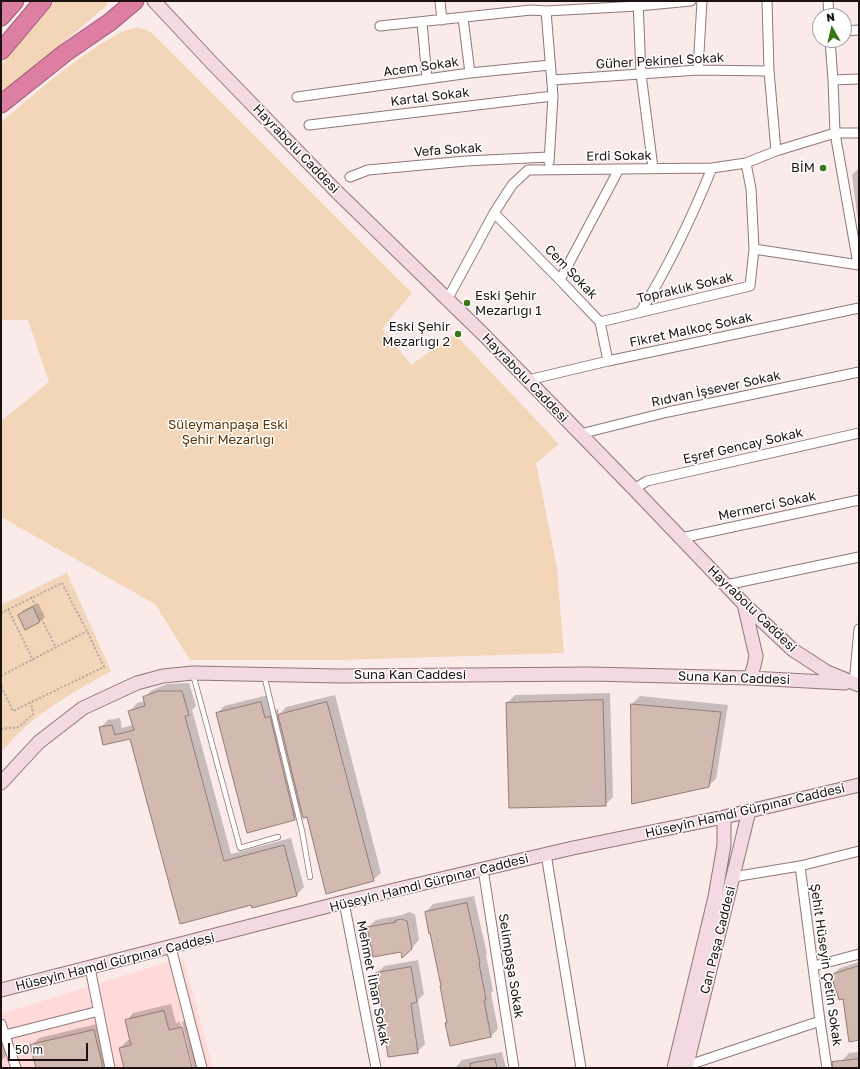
<!DOCTYPE html>
<html>
<head>
<meta charset="utf-8">
<style>
  body { margin:0 }
  #map { position:relative; width:860px; height:1069px; overflow:hidden; background:#fbeaea; font-family:"Golos Text",sans-serif }
  canvas { display:block }
  .frame { position:absolute; inset:0; border:2px solid #1c1212; pointer-events:none }
  .north { position:absolute; left:812px; top:8px; width:40px; height:40px; box-sizing:border-box; background:#fff; border:1px solid #a4a0a0; border-radius:50%; rotate:352deg; font-size:11px; font-weight:700; line-height:16px; text-align:center; color:#1c1212 }
  .north::after { content:''; display:block; margin:auto; width:14px; height:18px; background:#377816; clip-path:polygon(50% 0,100% 100%,50% 72%,0 100%) }
  .scale { position:absolute; left:8px; top:1043px; width:80px; height:18px; box-sizing:border-box; border:2px solid #1c1212; border-top:0; padding-left:5px; font-size:12px; line-height:14px; white-space:nowrap; color:#1c1212; -webkit-text-stroke:3px #fff; paint-order:stroke }
</style>
</head>
<body>
<div id="map">
<canvas width="860" height="1069"></canvas>
<div class="frame"></div>
<div class="north">N</div>
<div class="scale">50 m</div>
</div>
<script>
const g = document.querySelector('canvas').getContext('2d');
g.lineJoin = 'round';
function fill(path, color) { g.fillStyle = color; g.fill(path, 'evenodd'); }
function strokePath(path, color, width, dash) { g.strokeStyle = color; g.lineWidth = width; g.lineCap = dash ? 'butt' : 'round'; g.setLineDash(dash || []); g.stroke(path); }
function write(font, color, halo, rows, align = 'center') {
  g.font = font + ' "Golos Text",sans-serif'; g.lineWidth = 3; g.setLineDash([]); g.textBaseline = 'middle'; g.strokeStyle = halo; g.fillStyle = color; for (const [text, x, y, turn = 0] of rows) {
    g.save(); g.translate(x, y); g.rotate((+turn || 0) * Math.PI / 180); g.textAlign = isNaN(turn) ? turn : align; if (halo) g.strokeText(text, 0, 0); g.fillText(text, 0, 0); g.restore();
  }
}
fill(new Path2D(`
  M183,957l30,111h-212v-54z`), '#ffdad9');
fill(new Path2D(`
  M55,1h53l-2,5 -8,7 -97,82v-30z
  M134,28c10,0 15,2 22,9l256,256 -30,36 29,36 44,-31 104,110 -23,19 21,105 7,85 -224,7h-150l-35,-56 -154,-87v-96l48,-39 -21,-62h-27v-198c32,-26 62,-54 97,-76 12,-8 23,-15 36,-18z
  M67,573l44,98c-30,17 -60,33 -87,57 -8,7 -15,16 -23,24v-147z`), '#f3d5b8');
fill(new Path2D(`
  M859,168v61l-7,-54z
  M38,603l7,14 -5,4 -14,7 -7,-13 5,-5z
  M189,683l7,23 -4,4 39,144 60,-16 13,49 -7,8 -44,11 -1,-3 -121,-165 -27,6 -4,-16 8,-8 12,-2 2,10 11,-3 -3,-14 7,-8 8,-2 -1,-3 8,-8 15,-6z
  M610,693l3,104 -8,8 -95,2 -3,-104 8,-8z
  M268,695l4,16 6,-2 1,6 7,-8 49,-12 46,178 -8,7 -71,-68 -7,7 -47,12 -31,-117 7,-8z
  M640,696l88,9 -12,74 -8,7 -75,17 -1,-99z
  M474,896l13,58 -1,1 7,36 -2,2 7,36 -7,7 -45,-12 2,-2 -6,-36 -16,-74 7,-8z
  M409,912l6,2 4,26 -7,8 -10,3 -34,-24 8,-7 26,-5z
  M418,960l6,34 -6,6 7,44 -8,8 -32,-31 -8,-48 7,-7z
  M859,962v77l-15,-42 -12,-22 8,-7z
  M171,1004l5,19 14,-3 11,48h-8l-11,-46h-2l11,46h-66l-5,-20 8,-8h2l-4,-19 7,-8z
  M101,1023l11,45h-75l-6,-22 8,-8z
  M1,1033l5,23 -5,5z
  M502,1052l4,16h-51l7,-8z
  M859,1052v16h-16l-1,-7 7,-8z`), '#0003');
const building = new Path2D(`
  M33,607l7,15 -15,8 -7,-15z
  M159,691h23l7,24 -4,1 39,145 60,-16 13,51 -45,12 -1,-3 -71,19 -50,-185 -27,6 -4,-18 13,-2 3,10 19,-5 -6,-19 17,-5 -2,-9z
  M603,700l3,106 -97,2 -3,-105z
  M261,702l4,16 5,-2 25,104 -48,13 -31,-120z
  M327,702l47,179 -48,13 -19,-77 -4,1 -25,-103z
  M631,704l90,8 -12,75 -77,17z
  M467,903l13,60h-1l7,37h-2l7,37 -41,9 -5,-23h2l-7,-37h1l-11,-53 -1,1 -4,-22z
  M401,919l6,2 5,28 -10,9 -1,-6 -28,5 -6,-30 29,-5 -1,-1z
  M859,966v74l-10,2 -6,-43 -4,1 -8,-25z
  M411,967l6,35 -6,2 7,49 -30,4 -5,-36h1l-8,-48z
  M164,1011l5,19 13,-3 10,41h-68l-5,-20 12,-3 -6,-25z
  M94,1030l9,38h-67l-6,-23z
  M495,1059l2,9h-26l-1,-4z
  M859,1059v9h-26l-1,-6z`);
fill(building, '#d2bab0');
strokePath(building, '#927c73', 1);
const lane = new Path2D(`
  M193,674l47,174 38,-11
  M264,675l38,156 8,46`);
const street = new Path2D(`
  M440,1l2,19
  M638,1l3,73 12,94
  M767,1l2,70 7,80
  M828,1l1,15
  M546,11l7,85 -4,66
  M463,18l7,55
  M422,22l5,57
  M380,26l151,-16 15,1 92,-5 53,-5
  M844,31l15,-1
  M830,40l3,40 2,53 23,131
  M698,70l4,-69
  M553,80l145,-10 71,1
  M833,80l26,-1
  M297,97l173,-24 80,-8
  M309,125l244,-29
  M350,177l18,-7 98,-9 83,-4
  M494,213l66,67 40,42 8,39
  M754,249l105,16
  M560,280l59,-111
  M447,300l47,-87 18,-28 16,-15 184,-2 34,-5 30,-12 59,-18h24
  M641,311c28,-45 51,-94 71,-143
  M600,322l150,-36 4,-37 -3,-60 -5,-26
  M528,380l80,-19 251,-53
  M580,434l88,-22 191,-40
  M634,489l13,-8 212,-48
  M681,538l178,-38
  M726,585l133,-28
  M854,684l5,-55
  M546,854l35,214
  M800,866l20,155 7,47
  M483,869l31,199
  M733,877l67,-11 59,-15
  M344,902l32,166
  M171,948l31,120
  M814,966l45,-12
  M90,968l20,100
  M1,1024l15,44
  M5,1035l94,-24
  M683,1067l137,-46`);
const secondary = new Path2D(`
  M154,1l58,62 124,128 147,143 151,155 110,115 49,46 34,22 32,13
  M744,604l12,52 -2,10 -4,12
  M1,783l38,-41 44,-34 54,-25 26,-7 30,-3 146,3 252,-2 159,4 95,5
  M1,990l343,-88 139,-33 90,-21 151,-31 135,-32
  M674,1068l41,-171 9,-52v-28
  M686,1068l63,-257`);
const highway = new Path2D(`
  M1,17l14,-16
  M1,51l42,-50
  M1,104l64,-51 45,-31 25,-21`);
strokePath(lane, '#8f7776', 6);
strokePath(street, '#8f7776', 11);
strokePath(secondary, '#8f7776', 15);
strokePath(highway, '#995970', 19);
strokePath(new Path2D(`
  M31,597l25,51
  M8,609l25,51
  M1,613l61,-30 25,48 17,36 -91,44 -12,-25
  M1,676l86,-45
  M1,729l18,-2 14,-13 -2,-11`), '#b6a8a8', 2, [2, 2]);
strokePath(lane, '#fff', 4.5);
strokePath(street, '#fff', 9);
strokePath(secondary, '#f4d9e3', 13);
strokePath(highway, '#dc7fa2', 17);
for (const [x, y, r, color] of [
  [823,168,4,"#377816"],
  [467,303,4,"#377816"],
  [458,334,4,"#377816"]
]) { const dot = new Path2D(); dot.arc(x, y, r, 0, 2 * Math.PI); g.fillStyle = color; g.fill(dot); strokePath(dot, '#fff', 1.5); }
write('13px', '#1c1212', '#fff', [
  ["Güher Pekinel Sokak",660,61,-3],
  ["Acem Sokak",421,67,-8],
  ["Kartal Sokak",430,97,-7],
  ["Hayrabolu Caddesi",296,149,46],
  ["Vefa Sokak",448,150,-4],
  ["Erdi Sokak",619,156,-1],
  ["Cem Sokak",571,272,46],
  ["Topraklık Sokak",685,288,-13],
  ["Fikret Malkoç Sokak",691,330,-12],
  ["Hayrabolu Caddesi",525,378,46],
  ["Rıdvan İşsever Sokak",716,389,-12],
  ["Eşref Gencay Sokak",743,446,-13],
  ["Mermerci Sokak",767,506,-12],
  ["Hayrabolu Caddesi",752,609,44],
  ["Suna Kan Caddesi",410,675],
  ["Suna Kan Caddesi",734,678,2],
  ["Hüseyin Hamdi Gürpınar Caddesi",745,811,-13],
  ["Hüseyin Hamdi Gürpınar Caddesi",429,883,-14],
  ["Can Paşa Caddesi",718,940,-76],
  ["Hüseyin Hamdi Gürpınar Caddesi",115,962,-14],
  ["Şehit Hüseyin Çetin Sokak",826,965,82],
  ["Selimpaşa Sokak",511,966,81],
  ["Mehmet İlhan Sokak",373,983,79]
]);
write('13px', '#1c1212', '#fff', [
  ["BİM",815,168],
  ["Eski Şehir",475,296,"left"],
  ["Mezarlığı 1",475,311,"left"],
  ["Eski Şehir",450,327],
  ["Mezarlığı 2",450,342]
], 'right');
write('13px', '#5b3400', '#fff', [
  ["Süleymanpaşa Eski",228,425],
  ["Şehir Mezarlığı",228,440]
]);
</script>
</body>
</html>
